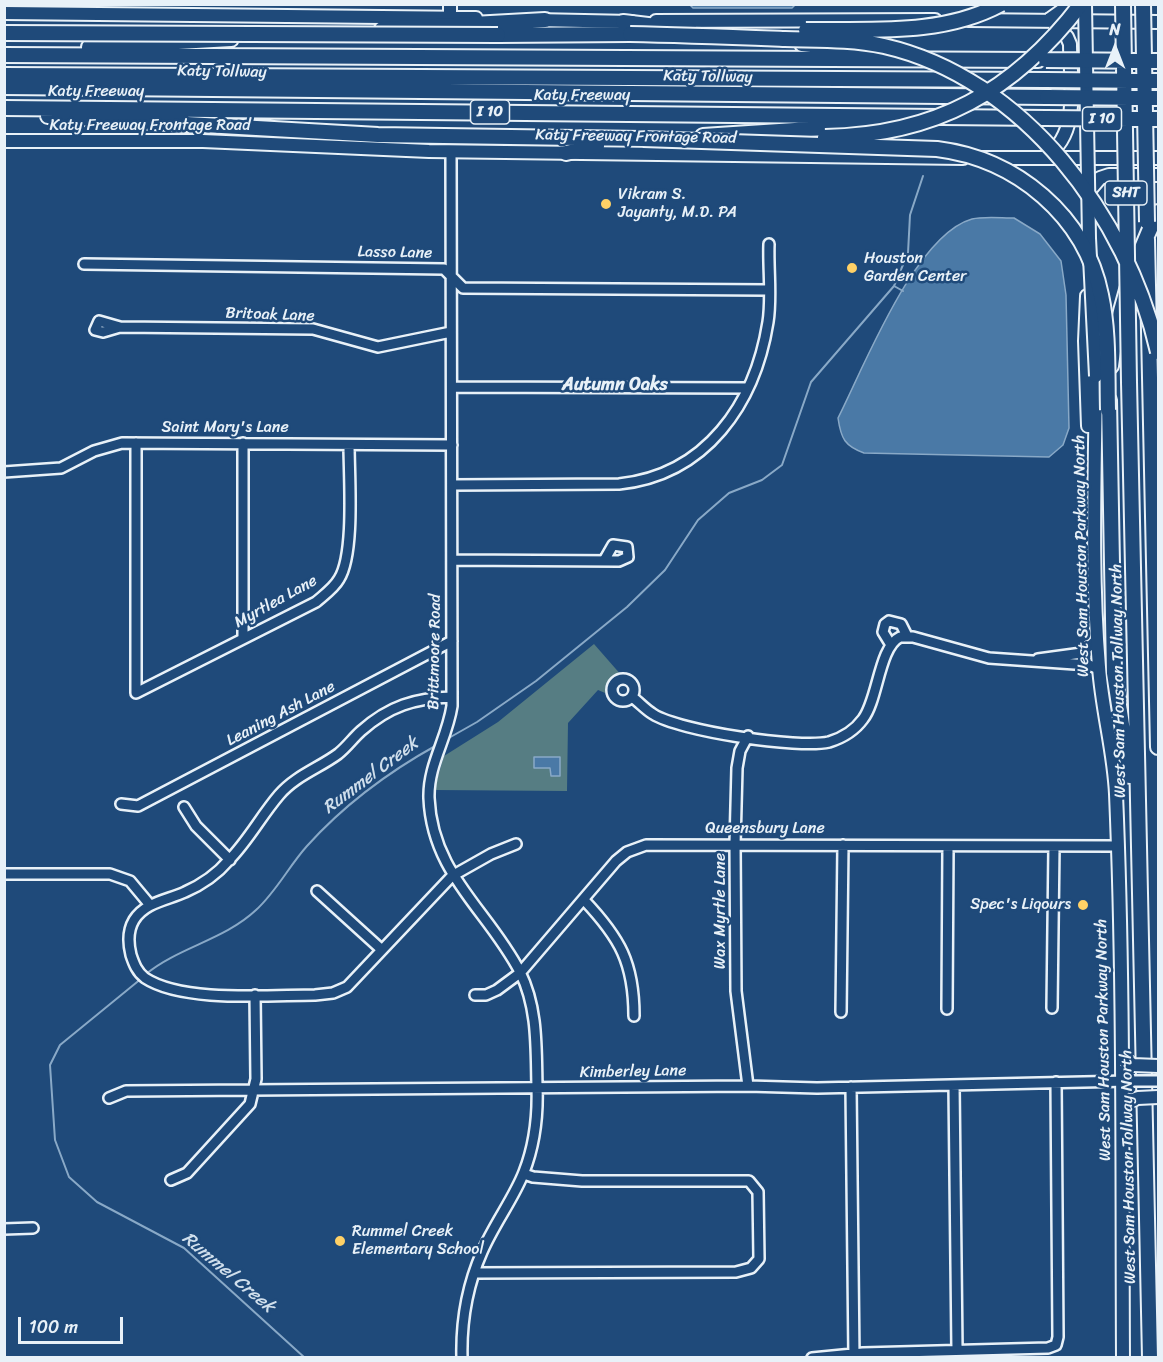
<!DOCTYPE html>
<html>
<head>
<meta charset="utf-8">
<style>
  body { margin:0 }
  #map { position:relative; width:1163px; height:1362px; overflow:hidden; background:#1f4a7a; font-family:Sriracha,sans-serif }
  canvas { display:block }
  .frame { position:absolute; inset:0; border:6px solid #e8f1f8; pointer-events:none }
  .north { position:absolute; left:1085px; top:18px; width:60px; height:60px; -webkit-text-stroke:4px #1f4a7a; paint-order:stroke; rotate:0deg; font-size:16px; font-weight:700; line-height:24px; text-align:center; color:#e8f1f8 }
  .north::after { content:''; display:block; margin:auto; width:21px; height:27px; background:#e8f1f8; clip-path:polygon(50% 0,100% 100%,50% 72%,0 100%) }
  .scale { position:absolute; left:18px; top:1317px; width:105px; height:27px; box-sizing:border-box; border:3px solid #e8f1f8; border-top:0; padding-left:8px; font-size:18px; line-height:21px; white-space:nowrap; color:#e8f1f8; -webkit-text-stroke:4px #1f4a7a; paint-order:stroke }
</style>
</head>
<body>
<div id="map">
<canvas width="1163" height="1362"></canvas>
<div class="frame"></div>
<div class="north">N</div>
<div class="scale">100 m</div>
</div>
<script>
const g = document.querySelector('canvas').getContext('2d');
g.lineJoin = 'round';
function fill(path, color) { g.fillStyle = color; g.fill(path, 'evenodd'); }
function strokePath(path, color, width, dash) { g.strokeStyle = color; g.lineWidth = width; g.lineCap = dash ? 'butt' : 'round'; g.setLineDash(dash || []); g.stroke(path); }
function write(font, color, halo, rows, align = 'center') {
  g.font = font + ' Sriracha,sans-serif'; g.lineWidth = 5; g.setLineDash([]); g.textBaseline = 'middle'; g.strokeStyle = halo; g.fillStyle = color; for (const [text, x, y, turn = 0] of rows) {
    g.save(); g.translate(x, y); g.rotate((+turn || 0) * Math.PI / 180); g.textAlign = isNaN(turn) ? turn : align; if (halo) g.strokeText(text, 0, 0); g.fillText(text, 0, 0); g.restore();
  }
}
fill(new Path2D(`
  M594,644l28,32 -11,7 -1,12 -12,-5 -30,33 -1,68 -133,-1 10,-34 54,-34z`), '#567d83');
const water = new Path2D(`
  M690,5h105l-3,3h-99z
  M1014,218l26,16 21,27 5,34 3,133 -6,17 -14,12 -185,-4c-19,-7 -23,-14 -26,-35 26,-51 77,-183 134,-199 12,-3 29,-1 42,-1z
  M534,757h26v19h-9l-1,-8h-16z`);
fill(water, '#4a79a6');
strokePath(water, '#89a9c7', 1.5);
strokePath(new Path2D(`
  M894,286l9,5
  M447,739l30,-17 59,-41 91,-74 38,-37 33,-50 31,-27 33,-13 20,-15 29,-83 83,-96 14,-33 2,-38 13,-39
  M146,974c33,-27 78,-34 110,-64 20,-18 33,-44 51,-64 36,-40 83,-75 130,-101
  M142,978l-82,67 -10,20 5,75 14,37 28,25 87,46 121,110`), '#89a9c7', 2);
const minor = new Path2D(`
  M451,151l1,555c-5,33 -24,59 -23,92 3,76 59,112 91,174 18,36 16,76 17,115 1,29 -2,57 -13,85 -10,26 -30,52 -42,80 -15,34 -21,68 -20,106
  M84,264l360,5 19,19 305,2
  M120,327l-17,5 -8,-2 4,-9 21,6 193,2 65,18 73,-15
  M452,387l296,1
  M136,443v250l180,-91c8,-7 18,-14 23,-23 16,-25 10,-103 10,-134
  M243,443v195
  M4,472l57,-4 33,-17 28,-8 330,2
  M452,485l167,-1c87,-9 136,-80 149,-162 4,-25 0,-53 1,-78
  M452,560l167,1 9,-4 -1,-10 -14,-2 -8,14
  M891,645l-8,-13 2,-8 4,-3 12,3 6,12
  M1038,659l44,-6 15,-14
  M612 690a11 11 0 1 1 22 0a11 11 0 1 1-22 0Z
  M452,697c-37,1 -63,9 -91,34 -8,7 -14,16 -23,23 -19,14 -43,22 -59,41 -18,21 -31,46 -50,65 -11,13 -28,25 -44,32 -17,8 -40,10 -51,28 -6,10 -6,23 -3,35 3,9 6,17 14,23 38,25 125,17 170,17l18,-2 14,-6 105,-111 39,-22 25,-10
  M632,697c7,5 14,13 21,17 26,17 146,35 176,28 13,-4 26,-12 34,-23 15,-19 16,-72 37,-82h13l76,21 100,7 10,4
  M748,736l-8,15 -3,17 -2,76 1,147 12,95
  M121,804l17,2 314,-165
  M184,807l12,19 34,34
  M4,874h106l20,7 20,24
  M317,891l65,59
  M584,900c36,38 50,63 50,116
  M475,995h11l11,-5 23,-17 96,-112 11,-9 19,-7 472,1
  M1052,1008l2,-162
  M947,1009l1,-163
  M841,1012l2,-167
  M954,1085l3,265
  M851,1087l3,271
  M109,1098l17,-7 622,-5 69,2 311,-7
  M171,1180l16,-7 63,-69 6,-25 -1,-84
  M4,1229l29,-1
  M474,1273l262,-1 15,-4 8,-9 -1,-67 -9,-11h-167l-49,-4 -9,-3
  M812,1358l51,-5 185,-5 8,-3 2,-8 -2,-255`);
const major = new Path2D(`
  M450,4v14
  M4,13l472,5
  M1050,19l21,-15
  M536,20l96,2
  M968,20l190,2
  M656,21l279,-1
  M4,141h199l226,10 534,7
  M1046,156c35,-22 24,-75 24,-112l-3,-7 -13,-13
  M980,158h178
  M1085,186l4,5 11,-13 9,-3h49
  M1087,296l-2,45 3,85
  M1096,376c-1,97 -5,195 3,291 3,43 15,84 17,127 8,188 6,376 7,564`);
const highway = new Path2D(`
  M623,22l67,8
  M382,29l163,-9
  M498,35l132,-1
  M802,44l73,7
  M89,47l142,-8
  M4,55l1034,5
  M4,75l1042,5
  M4,87l1043,10
  M4,108l1042,10
  M48,116l330,19 265,4
  M703,136l184,-12
  M566,153l31,-7
  M1147,239l11,508
  M1111,366c6,-54 23,-105 47,-154
  M1129,382l21,976
  M1109,400l5,273 16,103`);
strokePath(minor, '#e8f1f8', 14);
strokePath(major, '#e8f1f8', 16);
strokePath(highway, '#e8f1f8', 18);
strokePath(minor, '#1f4a7a', 9);
strokePath(major, '#1f4a7a', 12);
strokePath(highway, '#1f4a7a', 14);
const minorBridge = new Path2D(`
  M1130,1081h28`);
const majorBridge = new Path2D(`
  M1085,4l4,234 7,138
  M1125,1059l8,6 25,1
  M1130,1101l8,-3 20,-1`);
const highwayBridge = new Path2D(`
  M1123,4l6,378
  M1143,4l4,218
  M806,30c65,-1 136,6 195,-26
  M4,33l494,2
  M630,34c52,1 103,3 155,5 33,1 66,0 99,7 140,32 244,172 274,306
  M1046,60l112,1
  M1046,80l112,1
  M1047,97l111,1
  M1046,118l112,1
  M825,137c110,-2 189,-45 256,-133
  M643,139l294,10c80,10 148,67 164,146 8,37 6,77 7,115`);
strokePath(minorBridge, '#e8f1f8', 14, []);
strokePath(majorBridge, '#e8f1f8', 16, []);
strokePath(highwayBridge, '#e8f1f8', 18, []);
strokePath(minorBridge, '#1f4a7a', 9);
strokePath(majorBridge, '#1f4a7a', 12);
strokePath(highwayBridge, '#1f4a7a', 14);
for (const [x, y, r, color] of [
  [606,204,6,"#ffd166"],
  [852,268,6,"#ffd166"],
  [1083,905,6,"#ffd166"],
  [340,1241,6,"#ffd166"]
]) { const dot = new Path2D(); dot.arc(x, y, r, 0, 2 * Math.PI); g.fillStyle = color; g.fill(dot); strokePath(dot, '#1f4a7a', 2); }
for (const [x, y, w] of [
  [490,112,39],
  [1102,119,39],
  [1126,193,42]
]) { const box = new Path2D(); box.roundRect(x - w / 2, y - 12, w, 24, 4.5); g.fillStyle = '#1f4a7a'; g.fill(box); strokePath(box, '#e8f1f8', 1.5); }
write('bold 15px', '#e8f1f8', null, [
  ["I 10",490,112],
  ["I 10",1102,119],
  ["SHT",1126,193]
]);
write('16px', '#e8f1f8', '#1f4a7a', [
  ["Katy Tollway",222,72,1],
  ["Katy Tollway",708,77,1],
  ["Katy Freeway",96,92],
  ["Katy Freeway",582,96],
  ["Katy Freeway Frontage Road",150,126],
  ["Katy Freeway Frontage Road",636,137,1],
  ["Lasso Lane",395,253,1],
  ["Britoak Lane",270,315,2],
  ["Saint Mary's Lane",225,428],
  ["West Sam Houston Parkway North",1082,556,-91],
  ["Myrtlea Lane",276,602,-29],
  ["Brittmoore Road",435,652,-89],
  ["West Sam Houston Tollway North",1119,681,-91],
  ["Leaning Ash Lane",281,714,-28],
  ["Queensbury Lane",765,829],
  ["Wax Myrtle Lane",721,911,-90],
  ["West Sam Houston Parkway North",1104,1040,-91],
  ["Kimberley Lane",633,1072,-1],
  ["West Sam Houston Tollway North",1129,1167,-91]
]);
write('16px', '#e8f1f8', '#1f4a7a', [
  ["Vikram S.",618,195],
  ["Jayanty, M.D. PA",618,213],
  ["Houston",864,259],
  ["Garden Center",864,277],
  ["Spec's Liqours",1071,905,"right"],
  ["Rummel Creek",352,1232],
  ["Elementary School",352,1250]
], 'left');
write('bold 18px', '#e8f1f8', '#1f4a7a', [
  ["Autumn Oaks",615,385]
]);
write('italic 18px', '#d0dfec', '#1f4a7a', [
  ["Rummel Creek",371,776,-37],
  ["Rummel Creek",228,1273,40]
]);
</script>
</body>
</html>
